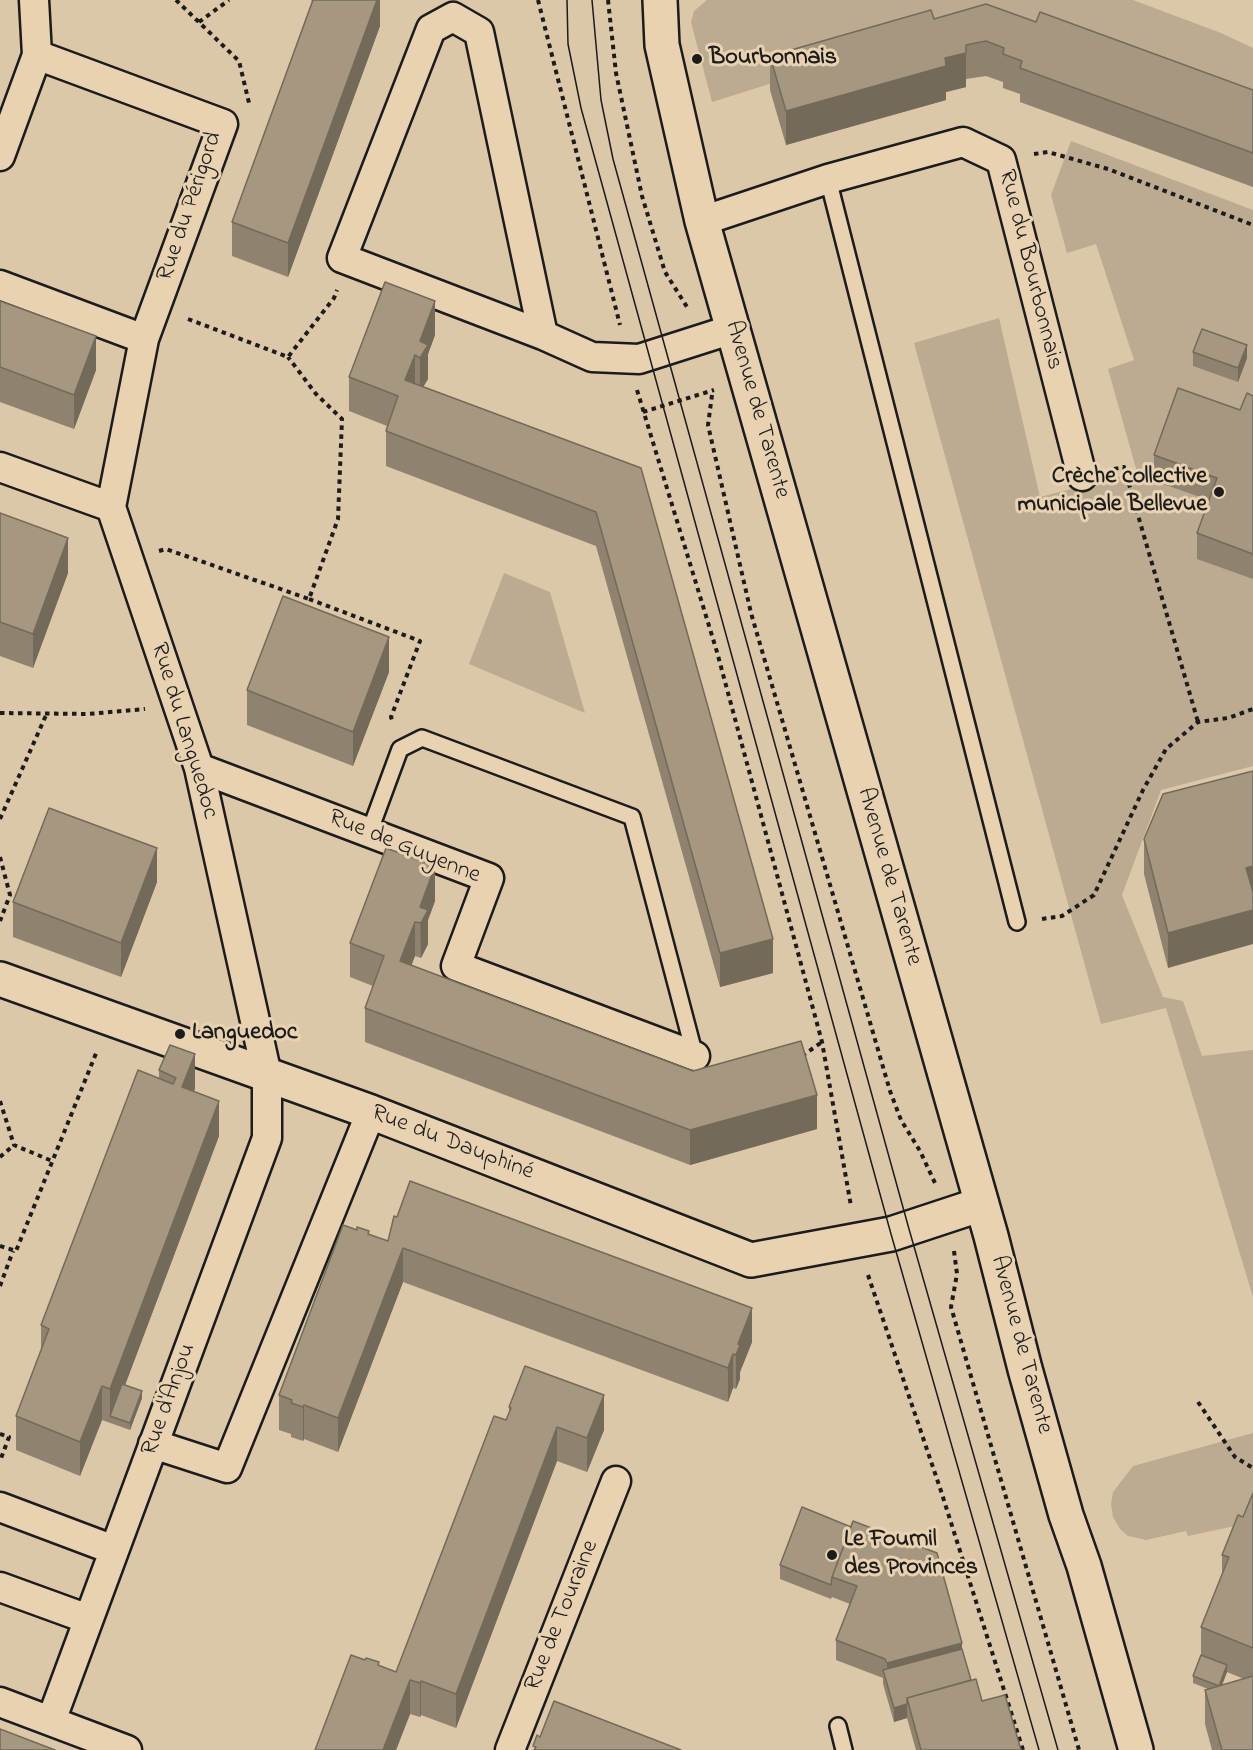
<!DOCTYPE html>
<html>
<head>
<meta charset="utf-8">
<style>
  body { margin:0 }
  canvas { display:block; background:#dcc7a8 }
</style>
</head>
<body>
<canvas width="1253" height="1750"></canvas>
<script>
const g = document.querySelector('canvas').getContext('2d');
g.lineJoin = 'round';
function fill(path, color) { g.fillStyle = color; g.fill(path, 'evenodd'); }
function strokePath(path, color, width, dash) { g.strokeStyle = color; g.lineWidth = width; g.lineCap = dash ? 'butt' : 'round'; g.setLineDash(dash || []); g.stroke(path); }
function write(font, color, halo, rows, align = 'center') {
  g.font = font + ' "Indie Flower",sans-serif'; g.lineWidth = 6; g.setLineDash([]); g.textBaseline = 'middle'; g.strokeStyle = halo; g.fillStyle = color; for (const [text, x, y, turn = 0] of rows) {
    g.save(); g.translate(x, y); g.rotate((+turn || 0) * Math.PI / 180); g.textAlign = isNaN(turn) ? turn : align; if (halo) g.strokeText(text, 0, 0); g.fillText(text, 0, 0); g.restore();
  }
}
fill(new Path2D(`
  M707,0h426l88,33 32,15v70l-265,-97 -187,53 -89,28 -21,-80 3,-11z
  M1071,141l182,69v556l-92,24 -39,105 41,102 20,4 19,55 51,-6v247l-87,-289 -65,16 -187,-681 85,-25 41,179 97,-25 -29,-103 26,-9 -38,-116 -29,9 -16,-58z
  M504,573l46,19 35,121 -116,-49z
  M1253,1433v74l-9,17 -56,12 -2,-5 -40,9 -18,-4 -8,-7 -7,-12 -2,-13 2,-12 20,-26z`), '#bcab91');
const service = new Path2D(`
  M828,179l189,743
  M369,833l31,-84 22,-11 210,79 63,239
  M838,1726l6,24`);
const minor = new Path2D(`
  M37,55l186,69 -79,215
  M0,156l37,-101 -3,-55
  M702,221l126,-42 135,-37 38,18 81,316
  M0,285l144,54 -33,168
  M543,335l-201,-77 89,-229 22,-12 26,15 64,303 49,22 47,2 94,-30
  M0,467l111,40 88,261 68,307v63l-216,583
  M199,768l290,110 -33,88 239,90
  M153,1444l74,24 144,-356
  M0,1507l114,43
  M0,1587l88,32
  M0,1702l127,48
  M510,1750l106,-269`);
const tertiary = new Path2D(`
  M660,0l2,45 40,176 289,1015 34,133 41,146 18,51 52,184
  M0,979l371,133 380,148 140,-26 91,-30`);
strokePath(service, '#1c1c1c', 20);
strokePath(minor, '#1c1c1c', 33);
strokePath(tertiary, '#1c1c1c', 38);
strokePath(new Path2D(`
  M176,0l63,61 10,42
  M538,0l82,325
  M608,0l8,73 26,123 23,76 22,35
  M199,22l30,-22
  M1034,154l14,-2 60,17 145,56
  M188,319l100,38 46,-59 3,-8
  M637,390l80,262 105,390 29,164
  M712,395l-4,30 43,188 139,478 11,29 19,31 15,32
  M643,412l71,-22
  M1114,469l10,-2 74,255
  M159,551l7,-2 143,50 29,-80 4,-100 -26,-25 -28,-37
  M309,599l111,42 -29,76 2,6
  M0,713l88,1 57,-5
  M0,819l47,-106
  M0,857l10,38 -10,26
  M1042,919l20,-3 32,-21 49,-105 23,-41 32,-27 30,-4 25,-9
  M802,1056l20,-14
  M0,1101l14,44 38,16
  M0,1157l14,-12
  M0,1246l16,5 81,-200
  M954,1251l3,23 -6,33 128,443
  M868,1275l73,216 82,259
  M0,1286l13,-35
  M1198,1402l37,55 18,11
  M0,1434l9,3 -9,24`), '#1c1c1c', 4, [4.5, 4.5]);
strokePath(service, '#e8d2b1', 15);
strokePath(minor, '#e8d2b1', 28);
strokePath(tertiary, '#e8d2b1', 33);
strokePath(new Path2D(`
  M567,0l1,44 13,64 310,1126 148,516
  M592,0l9,100 12,59 296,1070 149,521`), '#1c1c1c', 1.5);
fill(new Path2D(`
  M311,0h69v26l-92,251 -56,-21v-34l80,-221z
  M934,19l102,3 217,68v97l-233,-85v-8l-17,-6v-6l-17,-6 -20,3v8l-20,5v8l-160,45 -16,-55v-34z
  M0,301l96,69 -22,59 -74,-27z
  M435,335l-7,19v25l-5,8 218,81 132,505 -53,14 -124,-441 -210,-80v-35l1,-5 -38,-15v-34z
  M1193,352l54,6 -9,24 -45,-16z
  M1253,396v183l-56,-20v-26l12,-33 -55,-19v-26l86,-45z
  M0,513l68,60 -35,95 -33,-12z
  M389,672l-36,94 -106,-41v-35z
  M1253,771l-85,197 -24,-94v-35z
  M157,882l-36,95 -108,-40v-35z
  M435,901l-7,19v24l-7,14 -6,-2 -4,9 406,164 -127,36 -325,-123v-34l8,-22 -23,-9v-34z
  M170,1045l25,43 -1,4 25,44 -94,249 17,13 -12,32 -28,-10 -22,56 -64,-26v-34l25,-66v-25l118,-247v-8z
  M369,1234l19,7 364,101 -12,30v7l-4,10 -3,-1 -5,14 -325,-120 -65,170 -34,-13 -1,2 -12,-4v-3l-12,-4v-35z
  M509,1407l95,23 -17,42 -30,-11 -101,267 -35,-13 -1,2 -10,-3 -14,36h-81l64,-84 17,6 110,-252 3,-7z
  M1253,1493v257h-41l-7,-26v-34l3,-1 -15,-6v-7l8,-21v-28l21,-53v-19l21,-38zM1227,1672l17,7 -22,6z
  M802,1507l160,142 9,31 11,21 39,49h-105l-9,-32 -13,4 -11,-38v-6l-47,-18v-20l14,-36 -18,-7 -1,2 -51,-20v-14z`), '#8f826e');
fill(new Path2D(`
  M377,0h3v26l-92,251v-34z
  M966,53v34l-20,5v8l-160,45v-34l159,-53z
  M435,301v34l-7,19v25l-8,13v-51z
  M96,336v34l-22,59v-34z
  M1247,345v13l-9,24v-14z
  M415,355v35l-10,-10z
  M68,538v35l-35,95v-34z
  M389,637v35l-36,94v-34z
  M157,848v34l-36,95v-34z
  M435,866v35l-7,19v24l-7,14 -1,-51z
  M1253,866v34l-7,-32z
  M1253,910v34l-85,24v-35z
  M415,922v34l-15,40v-35z
  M773,939v34l-53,14v-34z
  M195,1054v34l-13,34v-35z
  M817,1095v34l-127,36v-35z
  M219,1101v35l-106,281 -3,-1v-27z
  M403,1248v34l-65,170v-34z
  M752,1308v34l-12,30v7l-4,10v-34l2,-11z
  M733,1354v34l-5,14v-34z
  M102,1386v34l-22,56v-34z
  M142,1391v7l-12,32v-7z
  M604,1395v35l-17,42v-34z
  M304,1405v34l-1,2v-34z
  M557,1427v34l-101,267v-34z
  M962,1643v20l-75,20v-20z
  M1227,1665v7l-8,21v-7z
  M410,1680v34l-14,36h-13z
  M421,1681v34l-1,2v-34z
  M907,1704v14l-13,4v-14z`), '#746a5a');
const building = new Path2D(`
  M313,0h64l-89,243 -56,-21z
  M986,4l50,18 4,-10 213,78v63l-233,-85 2,-7 -19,-7 1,-6 -18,-7 -20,4v8l-21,5 1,8 -160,45 -16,-55 161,-46 3,9z
  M385,282l50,19 -15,40 8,4 -8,13 -5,-3 -10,25 236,88 132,471 -53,14 -124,-441 -210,-81 12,-35 -49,-19z
  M0,301l96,35 -22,59 -74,-28z
  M1202,329l45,16 -9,23 -45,-16z
  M1178,388l62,22 7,-17 6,3v158l-56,-21 20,-55 -63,-23z
  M0,513l68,25 -35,96 -33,-12z
  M283,596l106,41 -36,95 -106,-42z
  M1253,771v95l-7,2 7,24v18l-85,23 -24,-94 19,-45z
  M49,808l108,40 -36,95 -108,-41z
  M386,848l49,18 -15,41 8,3 -7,13 -6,-1 -15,39 293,110 108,-30 16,54 -127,35 -325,-122 19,-52 -34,-13z
  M170,1045l25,9 -13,33 37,14 -109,288 -8,-3 -22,56 -64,-26 33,-87 -8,-4 97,-255 35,14 3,-6 -17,-8z
  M410,1181l342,127 -14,36 2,1 -4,10 -3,-1 -5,14 -325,-120 -65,170 -34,-13 -1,2 -12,-4 1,-3 -13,-5 64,-170 14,5v-3l12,4 -1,3 20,7 6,-25 3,1z
  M525,1366l79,29 -17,43 -30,-11 -101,267 -35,-13 -1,2 -10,-3 -27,70h-68l36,-95 14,5 1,-2 13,4 -1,3 18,7 98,-256 12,4 5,-12 -2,-1z
  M122,1384l20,7 -12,32 -20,-7z
  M1253,1493v155l-52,-21 28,-70 -7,-2 16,-40 5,2z
  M802,1507l49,20 -19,50 -1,8 -51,-20z
  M853,1521l84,32 25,90 -75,20 -2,-4 -49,-19 21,-54 -25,-9z
  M962,1649l9,31 -64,18v6l-13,4 -11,-38z
  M1201,1655l26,10 -8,21 -26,-10z
  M1253,1676v74h-31l-17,-60z
  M976,1679l6,22 23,-6 16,55h-100l-14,-52z
  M554,1701l127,49h-147l2,-3 -3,-1 4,-11 3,2z
  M0,1729l55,21h-55z`);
fill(building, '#a69780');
strokePath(building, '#746a5a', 1.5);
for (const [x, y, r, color] of [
  [697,59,6,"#1c1c1c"],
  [1219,492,6,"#1c1c1c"],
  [180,1034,6,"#1c1c1c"],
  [832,1555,6,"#1c1c1c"]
]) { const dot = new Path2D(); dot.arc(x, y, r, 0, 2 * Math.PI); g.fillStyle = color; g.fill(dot); strokePath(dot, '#e8d2b1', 2); }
write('bold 24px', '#1c1c1c', '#e8d2b1', [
  ["Bourbonnais",709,59],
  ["Crèche collective",1207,478,"right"],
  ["municipale Bellevue",1207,506,"right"],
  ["Languedoc",192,1034],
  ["Le Fournil",844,1541],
  ["des Provinces",844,1569]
], 'left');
write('24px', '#1c1c1c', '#e8d2b1', [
  ["Rue du Périgord",191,207,-71],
  ["Rue du Bourbonnais",1029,270,76],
  ["Avenue de Tarente",756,410,74],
  ["Rue du Languedoc",183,731,73],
  ["Rue de Guyenne",404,848,22],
  ["Avenue de Tarente",888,877,74],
  ["Rue du Dauphiné",452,1144,21],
  ["Avenue de Tarente",1020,1345,75],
  ["Rue d'Anjou",170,1400,-70],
  ["Rue de Touraine",563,1616,-68]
]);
</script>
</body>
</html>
